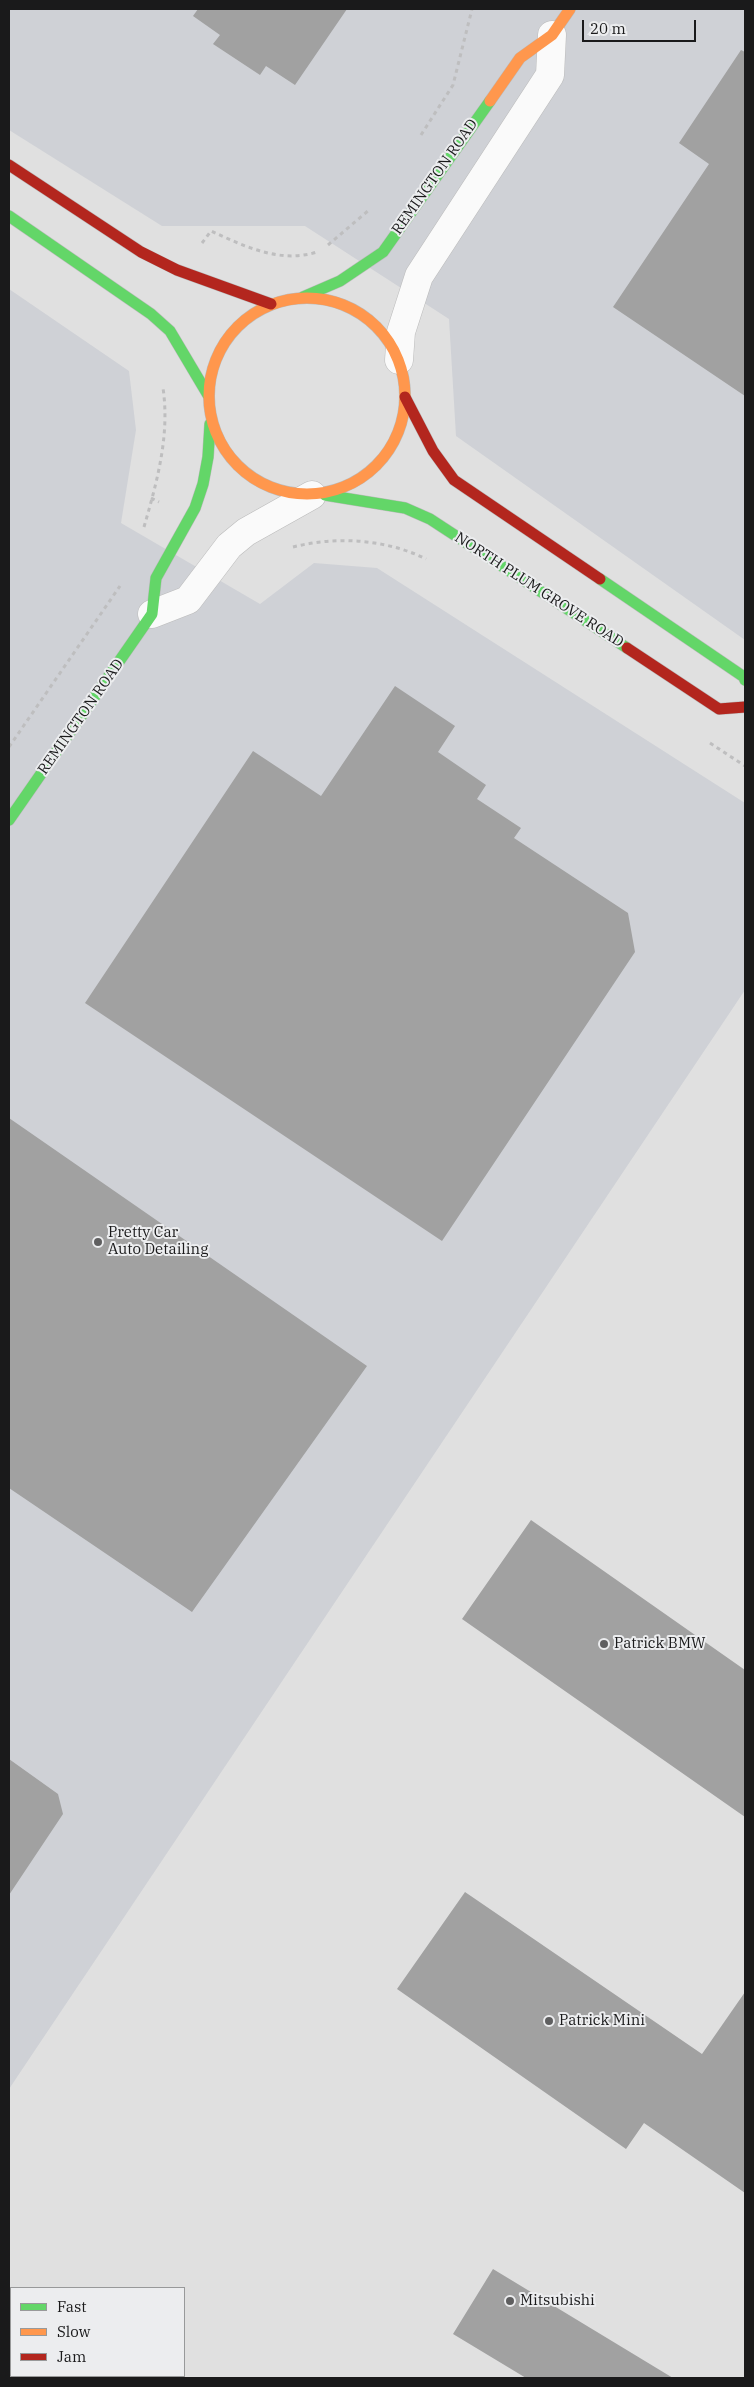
<!DOCTYPE html>
<html>
<head>
<meta charset="utf-8">
<style>
  body { margin:0 }
  #map { position:relative; width:754px; height:2387px; overflow:hidden; background:#e0e0e0; font-family:"IBM Plex Serif",serif }
  canvas { display:block }
  .frame { position:absolute; inset:0; border:10px solid #1a1a1b; pointer-events:none }
  .legend { position:absolute; left:10px; top:2287px; width:175px; height:90px; box-sizing:border-box; background:#ecedef; border:1px solid #98999a; margin:0; padding:6px 9px; list-style:none; font-size:15px; color:#1a1a1b }
  .legend li { display:flex; align-items:center; gap:10px; height:25px }
  .legend b { width:25px; border:1px solid #98999a }
  .scale { position:absolute; left:582px; top:20px; width:114px; height:22px; box-sizing:border-box; border:2px solid #1a1a1b; border-top:0; padding-left:6px; font-size:15px; line-height:18px; white-space:nowrap; color:#1a1a1b; -webkit-text-stroke:4px #ecedef; paint-order:stroke }
</style>
</head>
<body>
<div id="map">
<canvas width="754" height="2387"></canvas>
<div class="frame"></div>
<ul class="legend">
<li><b style="height:6px;background:#63d668"></b>Fast</li>
<li><b style="height:6px;background:#ff974d"></b>Slow</li>
<li><b style="height:6px;background:#b3261e"></b>Jam</li>
</ul>
<div class="scale">20 m</div>
</div>
<script>
const g = document.querySelector('canvas').getContext('2d');
g.lineJoin = 'round';
function fill(path, color) { g.fillStyle = color; g.fill(path, 'evenodd'); }
function strokePath(path, color, width, dash) { g.strokeStyle = color; g.lineWidth = width; g.lineCap = dash ? 'butt' : 'round'; g.setLineDash(dash || []); g.stroke(path); }
function write(font, color, halo, rows, align = 'center') {
  g.font = font + ' "IBM Plex Serif",serif'; g.lineWidth = 4; g.setLineDash([]); g.textBaseline = 'middle'; g.strokeStyle = halo; g.fillStyle = color; for (const [text, x, y, turn = 0] of rows) {
    g.save(); g.translate(x, y); g.rotate((+turn || 0) * Math.PI / 180); g.textAlign = isNaN(turn) ? turn : align; if (halo) g.strokeText(text, 0, 0); g.fillText(text, 0, 0); g.restore();
  }
}
fill(new Path2D(`
  M9,9h736v631l-289,-204 -7,-117 -144,-93h-143l-153,-96z
  M9,289l120,82 7,59 -15,93 139,81 54,-41 63,5 368,235v187l-736,1099z`), '#cfd1d6');
fill(new Path2D(`
  M198,9h149l-52,76 -29,-19 -6,9 -47,-31 7,-9 -27,-19z
  M741,50l4,2v344l-132,-89 96,-143 -30,-21z
  M395,686l60,40 -17,26 48,33 -9,14 44,29 -7,10 114,75 7,39 -193,289 -357,-238 168,-252 68,45z
  M9,1118l358,248 -175,246 -183,-124z
  M531,1520l214,150v147l-283,-198z
  M9,1759l49,35 5,20 -54,81z
  M465,1892l237,162 43,-62v201l-101,-70 -18,26 -229,-160z
  M493,2269l180,109h-147l-73,-44z`), '#a1a1a1');
const street = new Path2D(`
  M399,360l2,-28 18,-56 131,-201 2,-40
  M152,614l36,-14 41,-54 17,-14 66,-37`);
const fast = new Path2D(`
  M9,216l142,98 19,17 38,64
  M303,297l37,-16 43,-29 107,-151
  M325,495l80,13 25,11 197,129
  M600,579l144,98 1,3
  M9,820l143,-206 4,-36 39,-70 8,-24 5,-27 2,-33`);
const slow = new Path2D(`
  M490,101l30,-43 32,-23 18,-26
  M209 396a98 98 0 1 1 196 0a98 98 0 1 1-196 0Z`);
const jam = new Path2D(`
  M9,165l132,87 36,18 94,34
  M405,397l28,54 21,29 146,99
  M627,648l92,61 26,-2`);
strokePath(street, '#bbb', 29);
strokePath(fast, '#bbb', 12);
strokePath(slow, '#bbb', 12);
strokePath(jam, '#bbb', 12);
strokePath(new Path2D(`
  M421,135l32,-50 19,-76
  M202,243l9,-12c33,15 69,33 106,21
  M328,245l41,-35
  M151,498l8,4
  M144,527c13,-45 26,-92 19,-139
  M293,547c43,-11 93,-8 133,12
  M710,743l35,23
  M9,747l111,-161`), '#bebebf', 3, [4, 4]);
strokePath(street, '#fafafa', 28);
strokePath(fast, '#63d668', 11);
strokePath(slow, '#ff974d', 11);
strokePath(jam, '#b3261e', 11);
for (const [x, y, r, color] of [
  [98,1242,5,"#5f5f60"],
  [604,1644,5,"#5f5f60"],
  [549,2021,5,"#5f5f60"],
  [510,2301,5,"#5f5f60"]
]) { const dot = new Path2D(); dot.arc(x, y, r, 0, 2 * Math.PI); g.fillStyle = color; g.fill(dot); strokePath(dot, '#ecedef', 2); }
write('15px', '#1a1a1b', '#ecedef', [
  ["REMINGTON ROAD",435,177,-55],
  ["NORTH PLUM GROVE ROAD",539,590,33],
  ["REMINGTON ROAD",81,717,-55]
]);
write('15px', '#1a1a1b', '#ecedef', [
  ["Pretty Car",108,1233],
  ["Auto Detailing",108,1250],
  ["Patrick BMW",614,1644],
  ["Patrick Mini",559,2021],
  ["Mitsubishi",520,2301]
], 'left');
</script>
</body>
</html>
